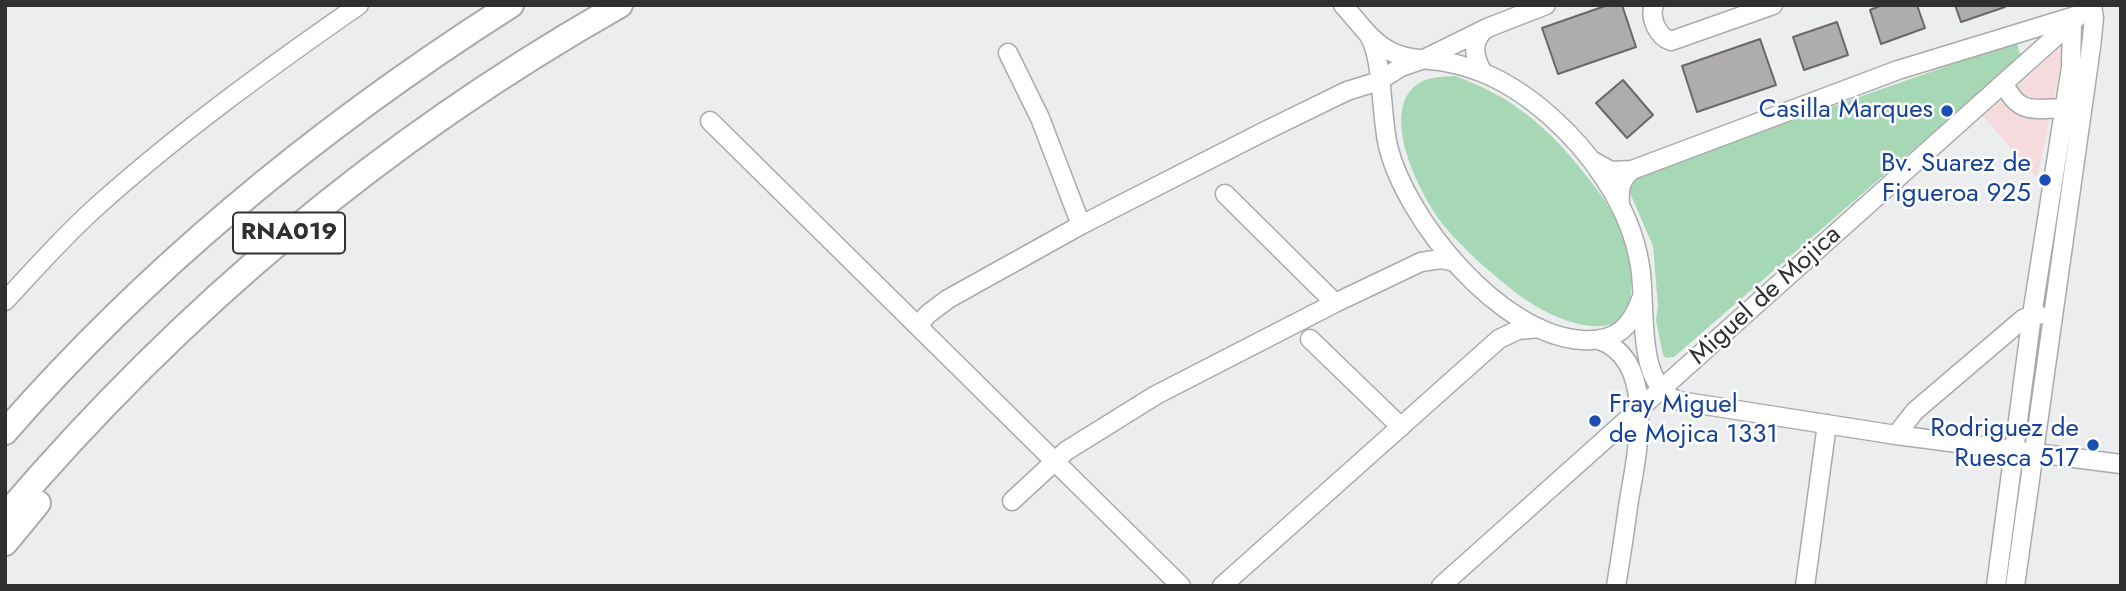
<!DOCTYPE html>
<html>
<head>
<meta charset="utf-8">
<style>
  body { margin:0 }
  #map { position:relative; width:2126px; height:591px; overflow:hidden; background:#ecedef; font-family:Jost,sans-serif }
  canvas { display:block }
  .frame { position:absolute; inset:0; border:7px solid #2f3031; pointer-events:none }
</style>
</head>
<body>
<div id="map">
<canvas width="2126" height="591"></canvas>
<div class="frame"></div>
</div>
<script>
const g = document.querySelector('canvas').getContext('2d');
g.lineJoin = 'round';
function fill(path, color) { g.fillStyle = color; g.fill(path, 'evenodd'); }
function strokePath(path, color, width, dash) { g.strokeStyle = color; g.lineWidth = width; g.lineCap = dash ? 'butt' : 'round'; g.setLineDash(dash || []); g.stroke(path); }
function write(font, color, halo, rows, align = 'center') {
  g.font = font + ' Jost,sans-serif'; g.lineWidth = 5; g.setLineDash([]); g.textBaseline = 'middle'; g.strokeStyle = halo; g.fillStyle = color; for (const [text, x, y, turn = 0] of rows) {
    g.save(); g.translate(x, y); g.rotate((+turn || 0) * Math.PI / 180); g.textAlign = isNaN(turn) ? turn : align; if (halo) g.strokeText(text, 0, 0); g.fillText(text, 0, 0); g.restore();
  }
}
fill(new Path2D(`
  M2065,43l-28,135 -54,-62z`), '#f6dbde');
fill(new Path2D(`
  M2016,42l5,14 -347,301 -8,1 -3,-3 -7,-35 2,-14 -5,-60 -27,-62 5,-7z
  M1455,76c59,21 95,53 133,102 14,18 28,37 36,59 7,21 17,77 -12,87 -31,10 -79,-16 -102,-36 -25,-20 -49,-41 -69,-66 -21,-29 -61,-106 -26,-136 11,-10 27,-9 40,-10z`), '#a7d8b6');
const building = new Path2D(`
  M1608,5h14l14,42 -78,27 -16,-46z
  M1882,5h35l8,23 -44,16 -11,-34z
  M1955,5h50v2l-44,15z
  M1837,22l11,33 -44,15 -11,-33z
  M1760,39l16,46 -79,27 -15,-46z
  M1623,80l30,35 -26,23 -31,-35z`);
fill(building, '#afacae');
strokePath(building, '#6a6769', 2);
const minor = new Path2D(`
  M1343,5c14,15 27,35 45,45 15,9 35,9 52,11 14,2 28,6 41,11 48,19 95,63 123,106 18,27 31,56 36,88 7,38 -6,120 39,135l217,34 225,29
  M1654,5c-5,13 4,32 17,36l102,-36
  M1369,36c14,21 12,81 19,110 18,74 112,189 194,194 33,2 48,-11 59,-41
  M1008,53l32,65 41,107
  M1483,73c-9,-16 -13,-33 4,-45
  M2004,83c14,32 30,26 61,25
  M710,121l471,465
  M1593,161l18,10 21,-1c-12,10 -13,19 -12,34
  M1632,170l266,-100 180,-55
  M1225,194l110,109
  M5,301c29,-31 57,-63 89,-92 83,-75 173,-140 265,-204
  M918,326l10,-12 20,-15 133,-74 184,-94 82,-40 32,-10 22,-14 23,-8 63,-31 59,-23
  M1310,339l91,88
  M1599,340c59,20 38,114 30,160 -4,29 -8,57 -13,86
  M1896,435l19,-24 108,-92 9,-4h7
  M1012,501l54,-50 90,-56 179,-92 86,-41 20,-3 14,3
  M1222,586l277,-247 19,-9 21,-2
  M1441,586l650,-581
  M1805,586l22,-162
  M1996,586l36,-271 39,-248 1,-44
  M2015,586l76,-539 3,-29 -2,-13`);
const highway = new Path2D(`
  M5,432c146,-167 319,-308 506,-427
  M5,516c176,-207 378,-377 615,-511
  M5,543l33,-40`);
strokePath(minor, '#a9aaac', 21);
strokePath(highway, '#a9aaac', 28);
strokePath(minor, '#fff', 18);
strokePath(highway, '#fff', 24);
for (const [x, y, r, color] of [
  [1947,111,7,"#1a4fb4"],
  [2045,180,7,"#1a4fb4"],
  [1595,421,7,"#1a4fb4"],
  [2093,445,7,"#1a4fb4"]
]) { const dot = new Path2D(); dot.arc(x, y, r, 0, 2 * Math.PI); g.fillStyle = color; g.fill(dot); strokePath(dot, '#fff', 2.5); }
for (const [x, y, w] of [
  [289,233,112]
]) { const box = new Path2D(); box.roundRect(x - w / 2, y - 20.5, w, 41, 5); g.fillStyle = '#fff'; g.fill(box); strokePath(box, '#2f3031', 2); }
write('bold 24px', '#2f3031', null, [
  ["RNA019",289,233]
]);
write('26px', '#164399', '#fff', [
  ["Casilla Marques",1933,111],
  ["Bv. Suarez de",2031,165],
  ["Figueroa 925",2031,195],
  ["Fray Miguel",1609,406,"left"],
  ["de Mojica 1331",1609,436,"left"],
  ["Rodriguez de",2079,430],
  ["Ruesca 517",2079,460]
], 'right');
write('26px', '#2f3031', '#fff', [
  ["Miguel de Mojica",1766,296,-42]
]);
</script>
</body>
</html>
